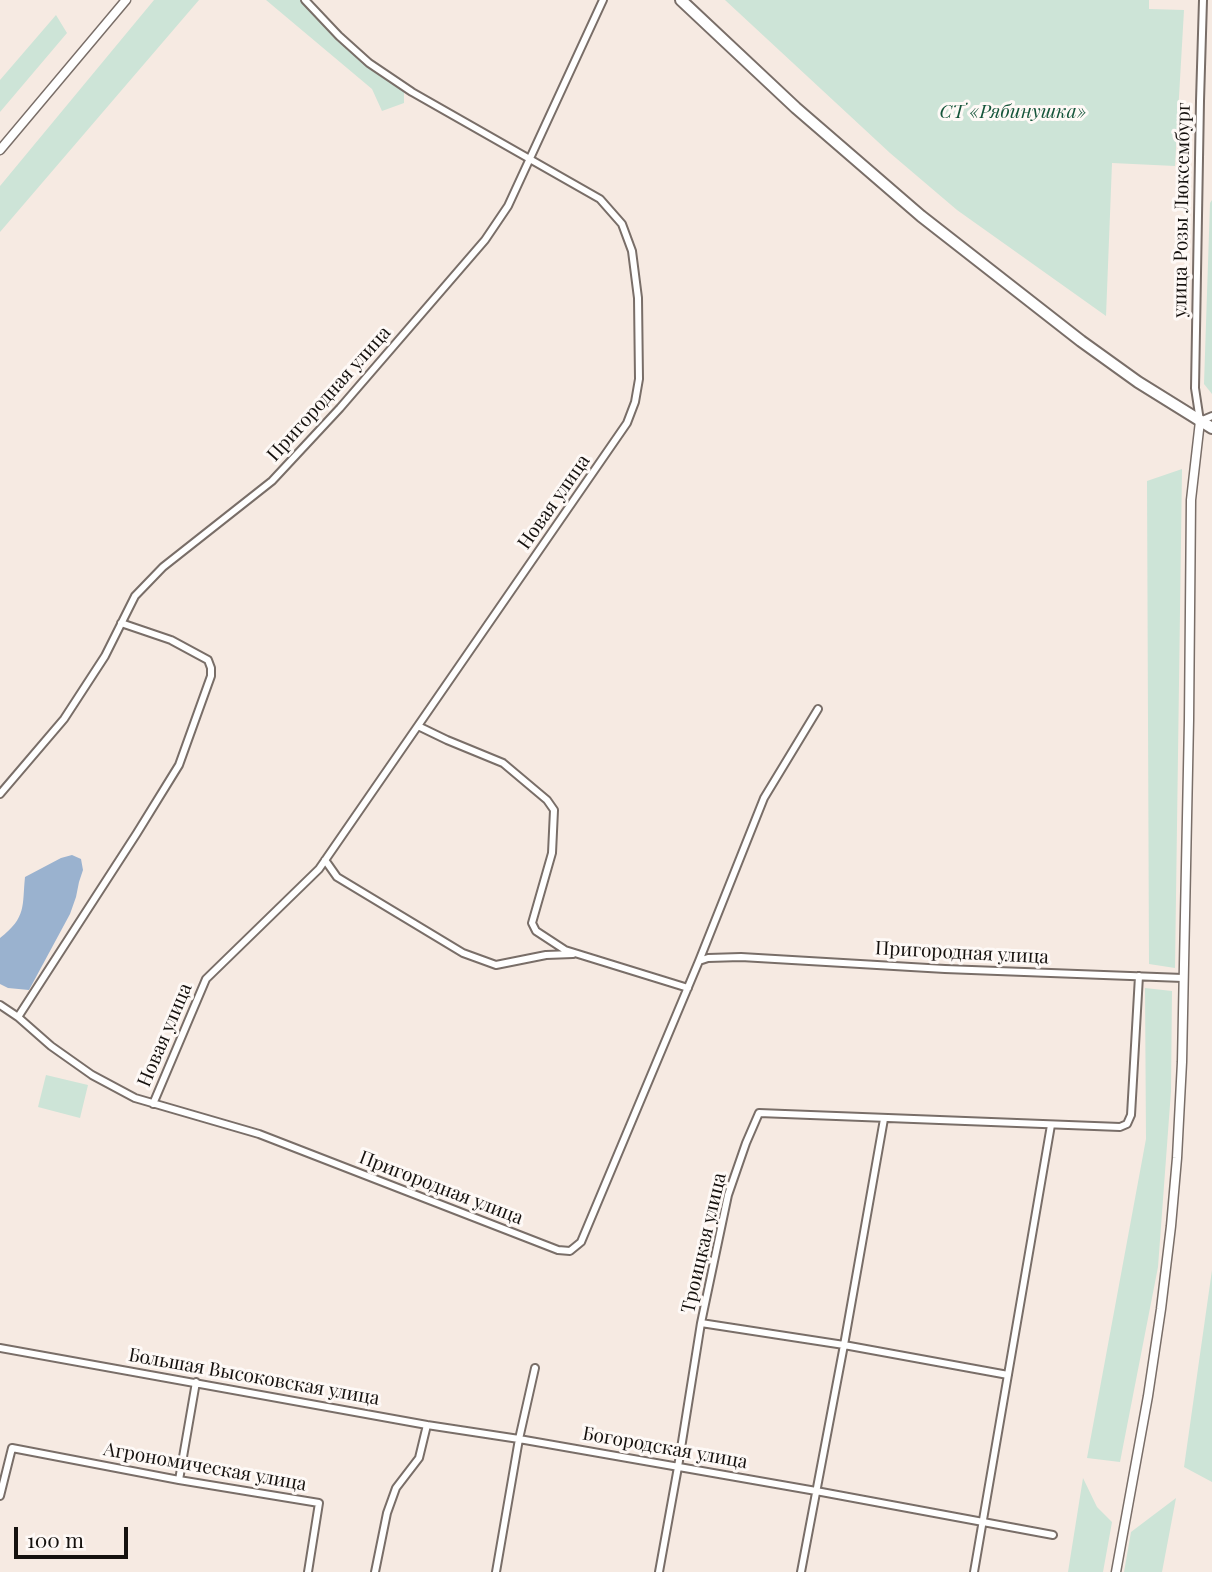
<!DOCTYPE html>
<html>
<head>
<meta charset="utf-8">
<style>
  body { margin:0 }
  #map { position:relative; width:1212px; height:1572px; overflow:hidden; background:#f6eae2; font-family:"Playfair Display",serif }
  canvas { display:block }
  .scale { position:absolute; left:14px; top:1527px; width:114px; height:32px; box-sizing:border-box; border:4px solid #15110e; border-top:0; padding-left:9px; font-size:21px; line-height:24px; white-space:nowrap; color:#15110e; -webkit-text-stroke:5px #fef9f6; paint-order:stroke }
</style>
</head>
<body>
<div id="map">
<canvas width="1212" height="1572"></canvas>
<div class="scale">100 m</div>
</div>
<script>
const g = document.querySelector('canvas').getContext('2d');
g.lineJoin = 'round';
function fill(path, color) { g.fillStyle = color; g.fill(path, 'evenodd'); }
function strokePath(path, color, width, dash) { g.strokeStyle = color; g.lineWidth = width; g.lineCap = dash ? 'butt' : 'round'; g.setLineDash(dash || []); g.stroke(path); }
function write(font, color, halo, rows, align = 'center') {
  g.font = font + ' "Playfair Display",serif'; g.lineWidth = 6; g.setLineDash([]); g.textBaseline = 'middle'; g.strokeStyle = halo; g.fillStyle = color; for (const [text, x, y, turn = 0] of rows) {
    g.save(); g.translate(x, y); g.rotate((+turn || 0) * Math.PI / 180); g.textAlign = isNaN(turn) ? turn : align; if (halo) g.strokeText(text, 0, 0); g.fillText(text, 0, 0); g.restore();
  }
}
fill(new Path2D(`
  M154,0h45l-199,232v-46z
  M266,0h35l50,51 53,40v12l-22,8 -10,-22z
  M725,0h424v9l35,1 -9,156 -63,-3 -6,153 -149,-106 -67,-57z
  M56,15l11,18 -67,79v-32z
  M1212,200v194l-8,-10 6,-181z
  M1182,469l-7,499 -26,-4 -2,-483z
  M1145,988l27,3 -1,100 -13,176 -38,195 -33,-4 59,-319z
  M46,1075l42,10 -8,33 -42,-11z
  M1212,1270v212l-28,-15z
  M1083,1478l14,29 15,15 -9,50h-35z
  M1176,1498l-14,74h-38l7,-40z`), '#cde4d7');
fill(new Path2D(`
  M72,855l9,4 2,11 -4,12 -3,15 -6,17 -41,76 -21,-2 -8,-4v-46c27,-21 22,-32 25,-61l36,-19z`), '#9ab2cf');
const minor = new Path2D(`
  M1203,0l-3,101 -5,287 5,33 12,-5
  M418,726l29,14 56,23 44,37 7,10 -2,43 -20,70 4,8 29,19 123,38
  M0,794l64,-75 41,-63 30,-60 28,-29 109,-86 68,-73 145,-168 23,-34 95,-206
  M325,860l12,17 126,76 33,12 50,-10 27,-1
  M699,961l9,-3 33,-1 204,12 238,9
  M0,1005l18,12 33,29 41,29 43,23 124,36 299,116 12,1 11,-9 118,-281 65,-163 54,-89
  M18,1017l119,-184 42,-68 32,-89v-8l-3,-8 -37,-20 -50,-17
  M153,1104l53,-125 113,-110 308,-446 8,-21 4,-23 -1,-81 -6,-47 -10,-27 -22,-25 -188,-107 -43,-29 -30,-27 -34,-36
  M701,1323l143,22 164,30
  M0,1348l427,77 92,14 297,52 237,44
  M179,1480l17,-98
  M0,1496l12,-48 167,32 140,23 -11,69
  M375,1572l12,-59 9,-25 23,-30 8,-33
  M496,1572l23,-133 16,-71
  M659,1572l19,-105 23,-144 27,-128 18,-52 13,-30 361,14 7,-3 4,-9 8,-139
  M801,1572l43,-227 40,-226
  M974,1572l77,-447`);
const tertiary = new Path2D(`
  M0,150l126,-150
  M1116,1572l32,-176 13,-87 10,-83 6,-68 5,-96 7,-342 2,-220 9,-79`);
const primary = new Path2D(`
  M681,0l115,108 125,108 160,125 57,41 74,46`);
strokePath(minor, '#796e68', 10);
strokePath(tertiary, '#796e68', 11);
strokePath(primary, '#796e68', 14);
strokePath(minor, '#fff', 6);
strokePath(tertiary, '#fff', 8);
strokePath(primary, '#fff', 10);
write('italic 19px', '#15553a', '#fef9f6', [
  ["СТ «Рябинушка»",1013,112]
]);
write('19px', '#15110e', '#fef9f6', [
  ["улица Розы Люксембург",1182,210,-89],
  ["Пригородная улица",329,394,-48],
  ["Новая улица",554,502,-55],
  ["Пригородная улица",962,953,3],
  ["Новая улица",165,1035,-67],
  ["Пригородная улица",441,1188,21],
  ["Троицкая улица",704,1243,-77],
  ["Большая Высоковская улица",254,1377,10],
  ["Богородская улица",665,1448,10],
  ["Агрономическая улица",205,1467,10]
]);
</script>
</body>
</html>
